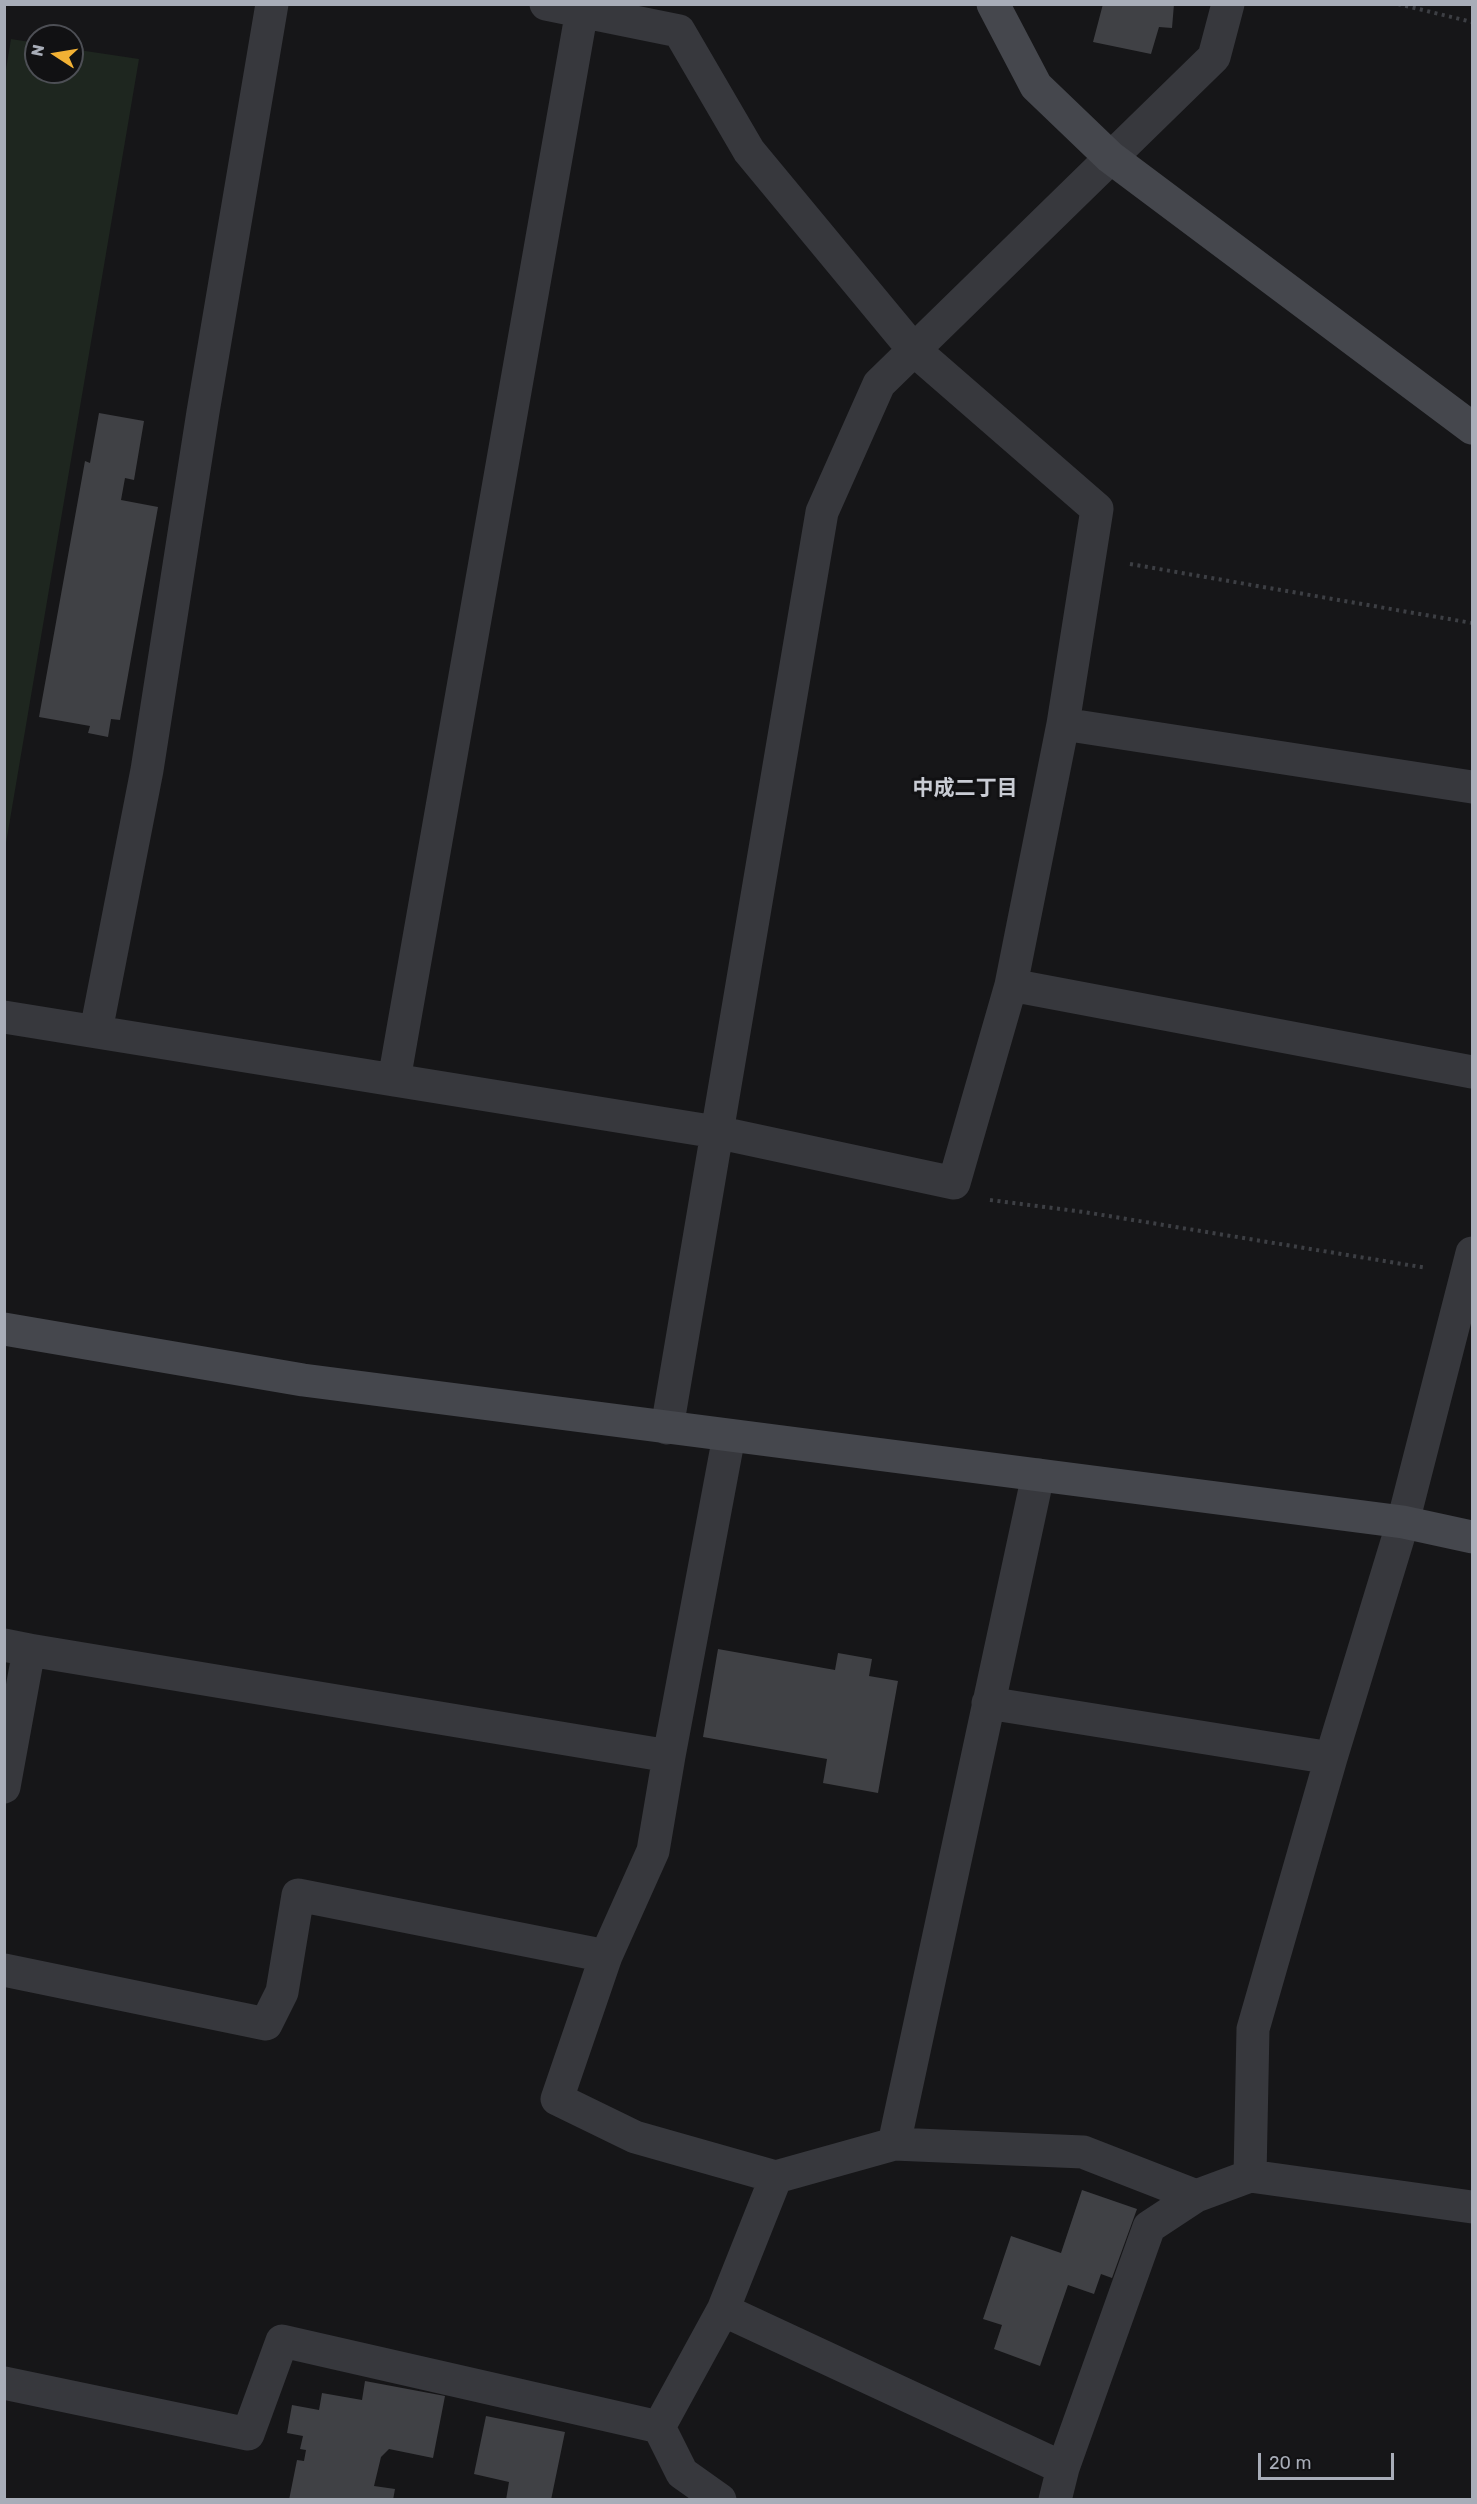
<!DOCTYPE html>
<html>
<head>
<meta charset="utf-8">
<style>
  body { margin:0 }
  #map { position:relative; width:1477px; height:2504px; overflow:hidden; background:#161618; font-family:Rubik,sans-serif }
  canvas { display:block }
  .frame { position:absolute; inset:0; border:6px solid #a8adb8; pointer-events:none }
  .north { position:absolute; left:24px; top:24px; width:60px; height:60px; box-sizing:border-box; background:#111113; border:2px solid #4d4f55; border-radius:50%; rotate:282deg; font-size:16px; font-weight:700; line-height:24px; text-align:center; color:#a8adb8 }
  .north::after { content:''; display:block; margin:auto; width:21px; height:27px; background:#f2b134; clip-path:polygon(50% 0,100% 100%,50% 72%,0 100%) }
  .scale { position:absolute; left:1258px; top:2453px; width:136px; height:27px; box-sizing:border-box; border:3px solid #a8adb8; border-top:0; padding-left:8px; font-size:18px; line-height:21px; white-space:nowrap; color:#a8adb8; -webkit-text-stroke:4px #111113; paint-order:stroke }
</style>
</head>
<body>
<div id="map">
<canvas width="1477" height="2504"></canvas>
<div class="frame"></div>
<div class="north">N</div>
<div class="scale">20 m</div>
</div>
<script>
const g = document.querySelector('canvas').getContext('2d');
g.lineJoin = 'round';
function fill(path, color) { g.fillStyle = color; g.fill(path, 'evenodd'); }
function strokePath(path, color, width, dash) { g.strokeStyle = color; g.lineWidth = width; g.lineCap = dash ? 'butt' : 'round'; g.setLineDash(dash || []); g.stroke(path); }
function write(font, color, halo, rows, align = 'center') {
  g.font = font + ' Rubik,"Noto Sans JP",sans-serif'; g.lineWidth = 6; g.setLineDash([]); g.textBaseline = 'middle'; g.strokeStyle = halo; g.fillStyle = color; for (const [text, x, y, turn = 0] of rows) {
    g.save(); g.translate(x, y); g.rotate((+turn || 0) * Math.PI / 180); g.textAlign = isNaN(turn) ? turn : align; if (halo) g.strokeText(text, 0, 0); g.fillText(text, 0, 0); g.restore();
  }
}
fill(new Path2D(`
  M11,39l25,4v29h36v-23l67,10 -134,790 -1,-768z`), '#1e261f');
fill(new Path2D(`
  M1103,4h71l-2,24 -13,-1 -8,27 -58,-12z
  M99,413l45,8 -10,59 -9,-2 -4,22 37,7 -38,213 -9,-1 -3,18 -20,-4 2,-7 -51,-9 46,-256 5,2z
  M718,1649l117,21 3,-17 34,6 -3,17 29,5 -20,112 -55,-10 4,-24 -124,-22z
  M1082,2190l55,19 -25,69 -11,-4 -7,20 -26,-9 -28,81 -46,-17 8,-24 -19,-6 28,-83 50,17z
  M365,2381l80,15 -12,62 -44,-9 -8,8 -7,29 21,3 -2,11h-104l8,-40 7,1 2,-11 -6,-1 3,-13 -16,-3 5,-28 27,5 3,-17 40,7z
  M486,2416l79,16 -14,68h-45l3,-18 -35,-8z`), '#404145');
strokePath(new Path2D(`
  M1398,4l74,18
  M1130,564l342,59
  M990,1200l94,12 343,56`), '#3d3f44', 4, [3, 4.5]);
strokePath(new Path2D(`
  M1063,724l409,63
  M1011,985l461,87
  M4,1017l712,115 238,51 57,-198 52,-261 34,-215 -184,-160 -164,-198 -70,-120 -133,-27
  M96,1031l51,-261 56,-358 69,-408
  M394,1080l188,-1070
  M667,1428l155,-916 57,-128 335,-327 14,-53
  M4,1645l25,5 -25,137
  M29,1650l640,106 60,-320
  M988,1703l343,55
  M669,1756l-16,95 -47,105 -49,143 78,38 141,40
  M4,1970l262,54 16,-32 16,-97 308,61
  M894,2144l144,-669
  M1250,2176l3,-147 78,-271 72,-236 69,-269
  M723,2310l340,158
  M4,2383l244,51 34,-93 377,86 64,-117 53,-133 118,-33 189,8 113,44
  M659,2427l23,46 38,27
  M1055,2500l8,-32 86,-241 47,-31 54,-20 222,31`), '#37383d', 33);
strokePath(new Path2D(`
  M993,4l43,82 74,71 362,271
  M4,1329l299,51 1100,142 69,15`), '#45474d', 33);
write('bold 21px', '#c9ccd4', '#111113', [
  ["中成二丁目",965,789]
]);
</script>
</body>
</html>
